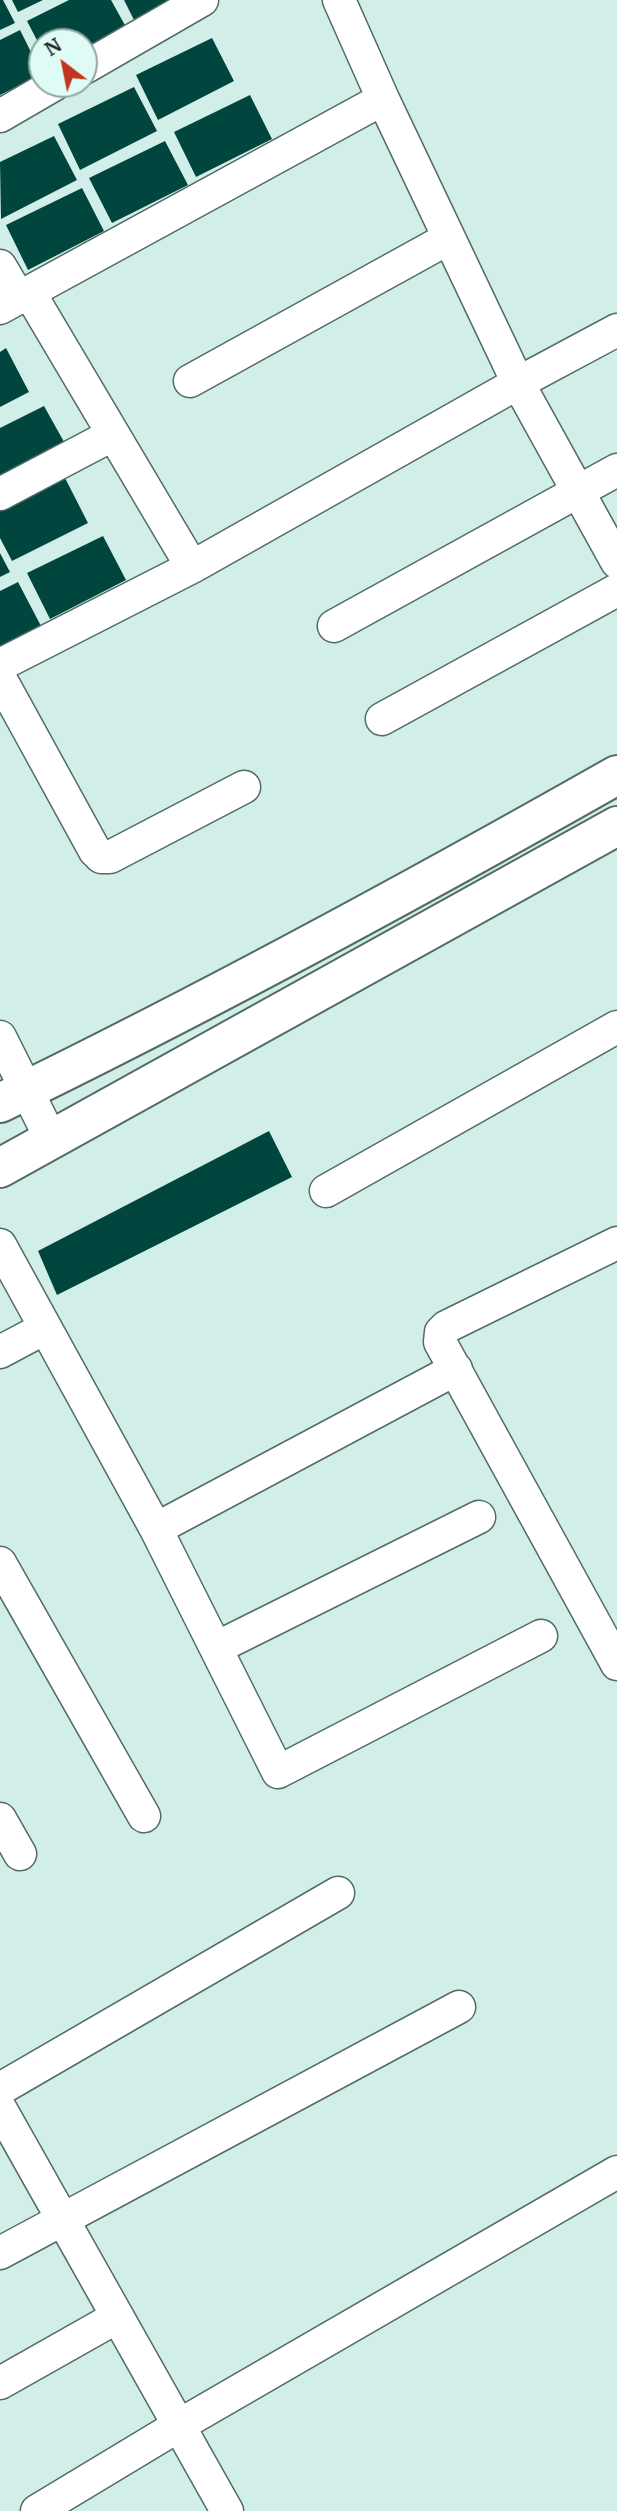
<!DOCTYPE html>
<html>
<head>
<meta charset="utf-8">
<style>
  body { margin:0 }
  #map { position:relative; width:617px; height:2511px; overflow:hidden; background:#d2eee9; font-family:Merriweather,serif }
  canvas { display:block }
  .north { position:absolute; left:28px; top:28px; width:70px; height:70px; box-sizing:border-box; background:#dffbf6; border:2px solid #91a6a2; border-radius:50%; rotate:328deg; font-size:19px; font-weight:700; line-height:28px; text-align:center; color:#1c2624 }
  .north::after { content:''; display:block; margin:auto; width:24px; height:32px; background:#c0351b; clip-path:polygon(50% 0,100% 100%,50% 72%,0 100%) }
</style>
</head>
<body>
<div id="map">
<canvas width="617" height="2511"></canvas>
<div class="north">N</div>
</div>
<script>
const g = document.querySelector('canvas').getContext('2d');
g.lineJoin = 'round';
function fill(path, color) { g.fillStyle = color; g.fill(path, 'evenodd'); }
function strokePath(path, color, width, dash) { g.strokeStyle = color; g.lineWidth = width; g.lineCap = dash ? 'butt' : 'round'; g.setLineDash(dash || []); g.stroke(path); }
fill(new Path2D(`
  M0,0h3l12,23 -15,7z
  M12,0h31l-25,12z
  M69,0h42l15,27 -42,21v-6h-42v8l-15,-29z
  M124,0h49l-39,20z
  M20,30l22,44 -42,21v-55z
  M212,38l22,43 -76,39 -22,-45z
  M134,87l23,44 -77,39 -22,-46z
  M250,95l22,44 -76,38 -22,-45z
  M54,136l23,44 -76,39 -1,-57z
  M165,141l23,44 -76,38 -23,-45z
  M82,188l22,43 -76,39 -22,-45z
  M6,348l23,44 -29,15v-55z
  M44,406l24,43 -68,35v-56z
  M65,478l23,45 -76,38 -12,-23v-28z
  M103,536l23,44 -76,39 -23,-46z
  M0,553l10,19 -10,5z
  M18,582l23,44 -41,21v-56z
  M269,1131l23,46 -235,118 -19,-44z`), '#00463e');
const minor = new Path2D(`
  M84,68l118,-68
  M383,99l135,284 99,179
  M0,116l55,-32
  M0,266l19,32
  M29,292l163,275
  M0,308l383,-209 -44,-99
  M190,381l259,-143
  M0,494l112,-59
  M334,626l283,-156
  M0,665l192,-98 326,-184 99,-53
  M0,678l95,173 6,6h9l134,-70
  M382,719l235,-129
  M0,1037l51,102
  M326,1191l291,-164
  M617,1243l-171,84 -5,5 -1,10 177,322
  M0,1245l156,284 122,243 263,-136
  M0,1352l45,-24
  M156,1529l300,-160
  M0,1563l144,253
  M216,1648l263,-131
  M0,1819l20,35
  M0,2089l338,-196
  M0,2108l227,403
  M0,2253l459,-246
  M0,2383l117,-66
  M37,2511l141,-85 439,-254`);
const tertiary = new Path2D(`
  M0,1103c210,-102 414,-213 617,-328
  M0,1168l617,-342`);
strokePath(minor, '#526b66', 35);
strokePath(tertiary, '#526b66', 42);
strokePath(minor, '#fff', 32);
strokePath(tertiary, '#fff', 38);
</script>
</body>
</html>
